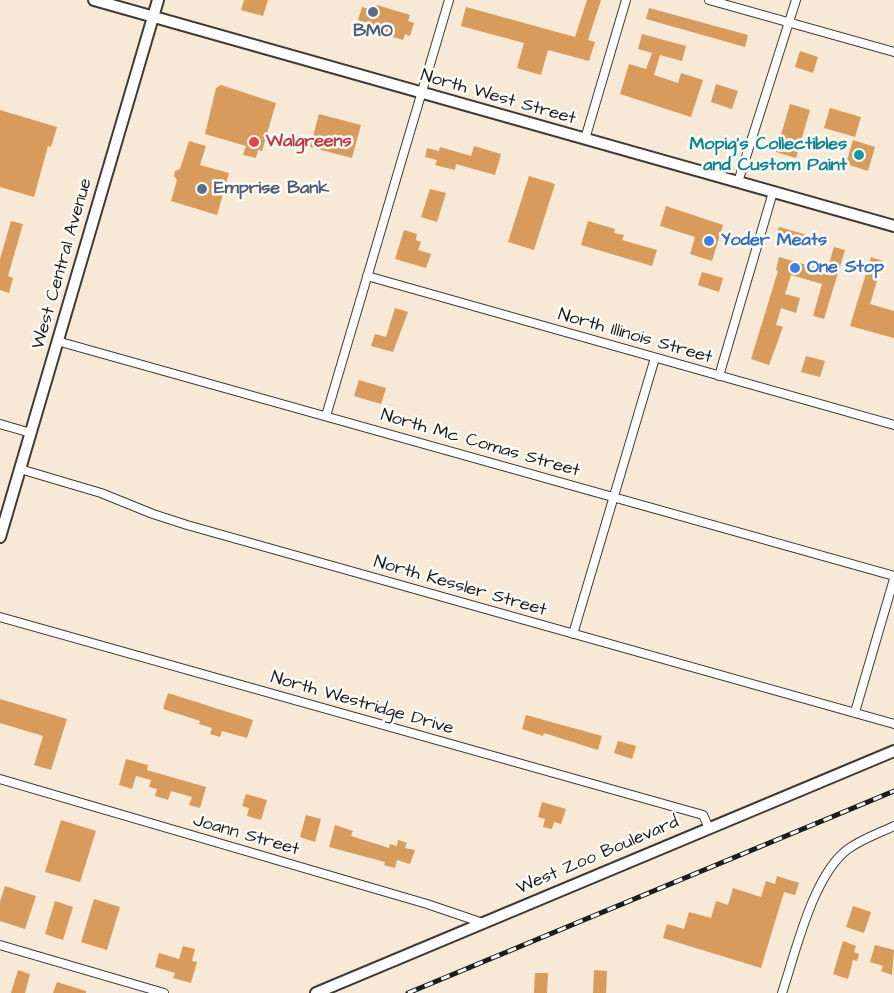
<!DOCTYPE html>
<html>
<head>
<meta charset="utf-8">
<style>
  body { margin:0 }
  canvas { display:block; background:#f7e9d5 }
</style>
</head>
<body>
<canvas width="894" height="993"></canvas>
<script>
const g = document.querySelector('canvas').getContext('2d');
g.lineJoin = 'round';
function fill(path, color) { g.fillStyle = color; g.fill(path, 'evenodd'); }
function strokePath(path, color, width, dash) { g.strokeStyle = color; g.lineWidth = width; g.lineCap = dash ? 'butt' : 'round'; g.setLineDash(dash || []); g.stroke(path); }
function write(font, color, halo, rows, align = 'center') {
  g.font = font + ' "Architects Daughter",sans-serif'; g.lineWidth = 5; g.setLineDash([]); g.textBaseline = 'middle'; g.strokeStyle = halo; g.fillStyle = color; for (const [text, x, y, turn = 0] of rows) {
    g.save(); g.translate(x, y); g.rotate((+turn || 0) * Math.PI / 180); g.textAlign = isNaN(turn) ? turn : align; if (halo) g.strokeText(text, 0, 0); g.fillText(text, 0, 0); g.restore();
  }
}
fill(new Path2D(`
  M244,0h24l-5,16 -22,-6z
  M587,0h14l-13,40 7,2 -6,19 -41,-11 -7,25 -24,-7 7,-25 -63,-17 5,-19 109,30z
  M377,5l33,10 -2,6 6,2 -4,13 -5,-2 -2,6 -33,-10 1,-6 -13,-4 4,-13 13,4z
  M649,8l99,27 -3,12 -99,-28z
  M642,34l44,12 -4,15 -22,-6 -6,20 24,8 3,-10 22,7 -12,37 -71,-23 9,-30 17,5 6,-16 -14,-4z
  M800,51l18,6 -5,16 -18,-6z
  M716,84l22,7 -6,18 -21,-7z
  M221,85l55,18 -14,48 -4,-1 -2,8 -13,-3 3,-9 -41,-12 11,-46z
  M790,104l20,6 -14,48 -20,-6z
  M830,108l31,9 -6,20 -31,-9z
  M0,110l57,17 -6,20 -3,-1 -14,51 -34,-10z
  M319,114l42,11 -9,33 -42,-11z
  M853,140l22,7 -7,24 -22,-7z
  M189,141l17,5 -6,19 29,8 -3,10 3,4 -1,5 -5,2 -6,21 -46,-14 6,-21 -3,-4 1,-5 5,-2z
  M474,146l27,8 -6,21 -39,-11 -1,6 -20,-5 2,-5 -12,-3 2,-9 12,3 1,-4 31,9z
  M529,176l26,8 -21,66 -26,-8z
  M430,189l16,4 -9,29 -16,-5z
  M666,206l57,19 -11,36 -22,-7 5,-17 -35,-11z
  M11,221l12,3 -15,52 5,2 -4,15 -9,-3v-31z
  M588,221l27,8 -1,4 10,2 -2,5 35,10 -5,16 -71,-21z
  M779,227l46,13 -2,8 -47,-13z
  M404,230l13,4 -1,6 5,2 -3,8 13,4 -5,14 -31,-9z
  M834,247l11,3 -21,69 -11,-3 9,-32 -31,-9 -6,19 15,4 -4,15 -15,-5 -5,17 7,2 -14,38 -18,-6 27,-88 -2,-1 3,-13 48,14z
  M871,257l12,4 -13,43 24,7v27l-44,-12z
  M702,272l21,6 -4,14 -21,-7z
  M395,308l13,4 -15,40 -22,-6 4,-12 11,3z
  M806,356l19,5 -5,16 -19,-5z
  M359,380l27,8 -5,16 -27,-8z
  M168,693l85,27 -6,18 -25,-7 -2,6 -10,-3 2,-6 -13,-4 1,-3 -37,-12z
  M0,699l67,20 -16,51 -17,-5 9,-29 -43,-13z
  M526,715l76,21 -4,14 -54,-17 -1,3 -21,-7z
  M618,741l18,5 -4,13 -18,-6z
  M126,759l22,6 -1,5 59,17 -6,21 -11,-3 3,-8 -21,-6 -3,9 -13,-4 2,-7 -8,-2 2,-7 -15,-4 -4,13 -13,-4z
  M246,794l21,6 -6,20 -14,-4 2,-8 -7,-2z
  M542,802l24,7 -5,15 -7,-2 -2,7 -9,-2 2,-8 -7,-2z
  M306,815l15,4 -6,23 -15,-5z
  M61,820l35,11 -16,51 -35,-10z
  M335,825l18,6 -2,5 38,12 1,-4 7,2 1,-6 9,3 -2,5 10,2 -5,14 -13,-4 -2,8 -11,-3 1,-3 -56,-15z
  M777,876l22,7 -4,12 -11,-3 -23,76 -98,-30 4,-14 17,5 5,-17 22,6 5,-17 12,4 5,-17 28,9 5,-16 9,3z
  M5,886l31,10 -11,33 -25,-8v-19z
  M94,899l26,8 -13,43 -26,-8z
  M55,901l18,6 -10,33 -18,-6z
  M853,906l18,6 -7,21 -18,-6z
  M843,941l13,5 -2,6 5,2 -2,7 -4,-1 -5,19 -15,-5z
  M875,945l19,5 -2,25 -11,-4 2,-5 -13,-4z
  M183,946l12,3 -3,12 5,1 -6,21 -18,-5 2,-5 -20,-6 4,-14 20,6z
  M18,970l12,4 -5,19h-14z
  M594,970l13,1 -1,22h-13z
  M535,973h13l-1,20h-13z
  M57,982l29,9v2h-33z`), '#d99b5c');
const minor = new Path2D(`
  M709,0l185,52
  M585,139l41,-139
  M738,182l58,-182
  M367,276l527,149
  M57,341l837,235
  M719,376l54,-184
  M326,416l123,-416
  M0,424l31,9
  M20,469l81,24 52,21 34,11 707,199
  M0,617l703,198 6,13
  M573,634l82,-276
  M855,712l39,-133
  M0,779l427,125 56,19
  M0,945l164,48
  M782,993c14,-42 31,-118 66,-144 14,-10 31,-16 46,-23`);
const secondary = new Path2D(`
  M94,0l800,226
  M0,537l158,-537
  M316,993l578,-242`);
strokePath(minor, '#3d3b38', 10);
strokePath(secondary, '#3d3b38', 14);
strokePath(minor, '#fff', 8);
strokePath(secondary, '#fff', 10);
const rail = new Path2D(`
  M408,993l486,-202`);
strokePath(rail, '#1c1c1c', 5);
strokePath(rail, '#fdfcf7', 3, [9]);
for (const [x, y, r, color] of [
  [373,12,6,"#5c6f8a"],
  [254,142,6,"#e0444e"],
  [859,155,6,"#0f9aa8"],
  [202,189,6,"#5c6f8a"],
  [709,241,6,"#3f7fe0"],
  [795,268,6,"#3f7fe0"]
]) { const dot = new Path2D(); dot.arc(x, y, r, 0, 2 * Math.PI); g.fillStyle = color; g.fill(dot); strokePath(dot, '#fdfcf7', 2); }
write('bold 18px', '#4e5e75', '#fdfcf7', [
  ["BMO",373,32],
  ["Emprise Bank",214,189,"left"]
]);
write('18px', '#1c1c1c', '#fdfcf7', [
  ["North West Street",498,98,16],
  ["West Central Avenue",63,264,-74],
  ["North Illinois Street",635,337,16],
  ["North Mc Comas Street",480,444,16],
  ["North Kessler Street",460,587,16],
  ["North Westridge Drive",362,704,16],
  ["Joann Street",246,836,16],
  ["West Zoo Boulevard",598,856,-23]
]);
write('bold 18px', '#be3a42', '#fdfcf7', [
  ["Walgreens",266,142]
], 'left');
write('bold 18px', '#0d838f', '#fdfcf7', [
  ["Mopig's Collectibles",847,145],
  ["and Custom Paint",847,166]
], 'right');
write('bold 18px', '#366cbe', '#fdfcf7', [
  ["Yoder Meats",721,241],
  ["One Stop",807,268]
], 'left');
</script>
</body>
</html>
